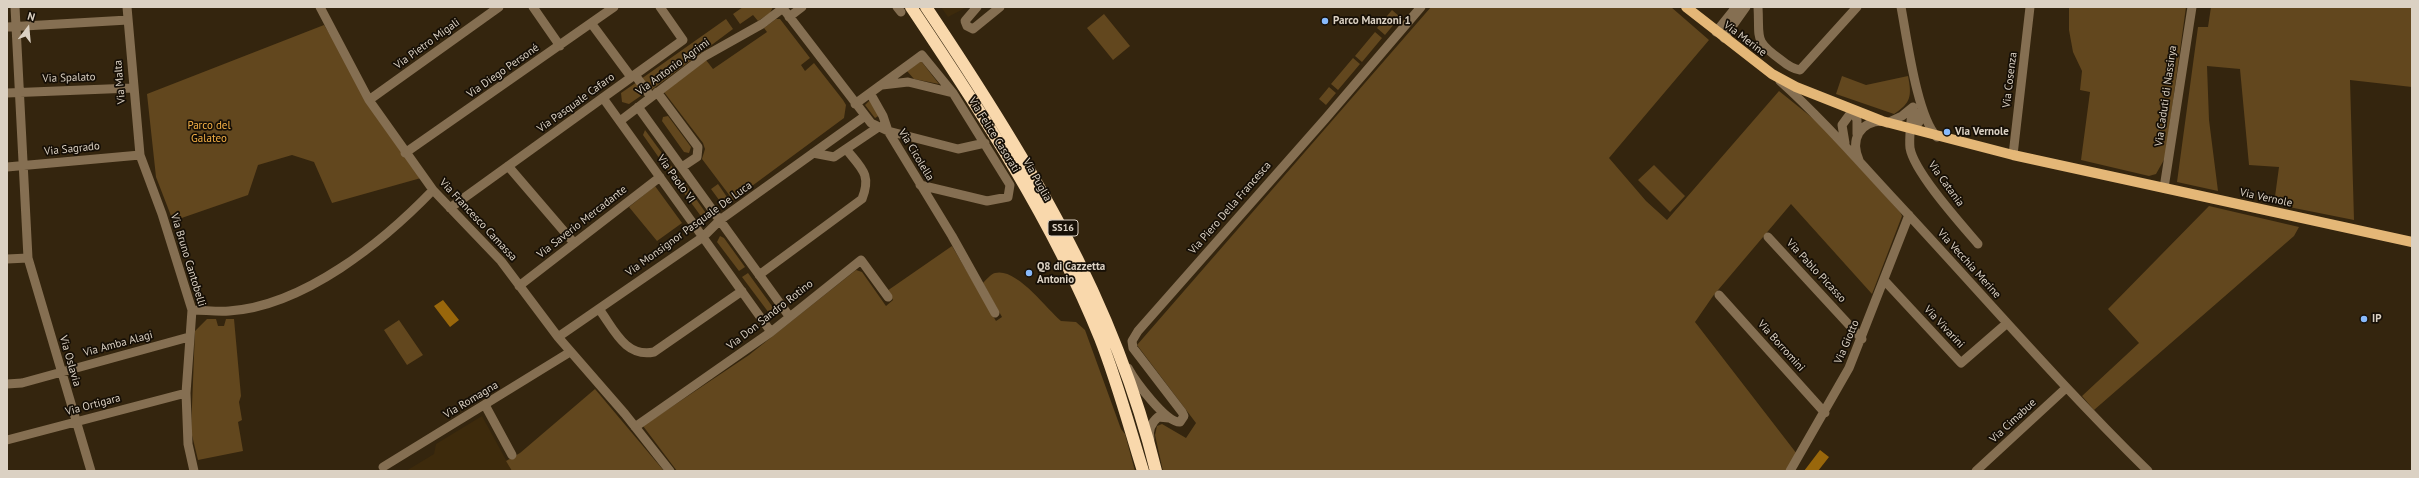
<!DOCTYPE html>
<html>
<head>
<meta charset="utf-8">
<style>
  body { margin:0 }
  #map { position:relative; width:2419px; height:478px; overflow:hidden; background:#34250e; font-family:"PT Sans",sans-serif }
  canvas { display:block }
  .frame { position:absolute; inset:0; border:8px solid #dbd1c3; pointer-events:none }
  .north { position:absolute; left:8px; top:8px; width:40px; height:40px; -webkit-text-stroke:3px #160f06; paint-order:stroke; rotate:16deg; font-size:11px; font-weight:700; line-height:16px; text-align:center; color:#dbd1c3 }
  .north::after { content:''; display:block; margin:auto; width:14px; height:18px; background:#dbd1c3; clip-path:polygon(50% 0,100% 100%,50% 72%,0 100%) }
</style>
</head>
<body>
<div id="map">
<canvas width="2419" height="478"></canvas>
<div class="frame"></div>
<div class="north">N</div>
</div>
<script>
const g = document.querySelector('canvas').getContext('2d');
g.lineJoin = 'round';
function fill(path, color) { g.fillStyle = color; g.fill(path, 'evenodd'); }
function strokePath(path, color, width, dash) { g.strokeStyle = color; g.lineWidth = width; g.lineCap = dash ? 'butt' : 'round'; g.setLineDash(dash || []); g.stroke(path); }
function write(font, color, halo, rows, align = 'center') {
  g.font = font + ' "PT Sans",sans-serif'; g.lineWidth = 3.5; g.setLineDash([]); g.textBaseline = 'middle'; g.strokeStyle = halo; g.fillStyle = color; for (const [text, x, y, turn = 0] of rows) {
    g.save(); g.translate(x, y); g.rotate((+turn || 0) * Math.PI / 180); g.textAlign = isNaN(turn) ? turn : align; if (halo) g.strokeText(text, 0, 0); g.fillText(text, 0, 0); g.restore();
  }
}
fill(new Path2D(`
  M941,7h26l-19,10z
  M482,416l30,55h-106l28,-17 2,-10z`), '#3d2a0c');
fill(new Path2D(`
  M743,7h30l-3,6 -12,8 -5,-6 -13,9 -7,-10z
  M1431,7h240l38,33 -100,118 37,43 21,19 112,-129 41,33 80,88 2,4 -30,78 -81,-90 -78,92 -18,26 102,132 -11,17h-623l-8,-36 2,-9 5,-2 24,14 10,-15 -59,-78z
  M2069,7h117l-21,151 -9,16 -7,2 -68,-16 9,-68 -10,-2 2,-19 -9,-19 -4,-22z
  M2211,7h201v80l-62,-7 4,140 -80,-16 5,-37 -30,-2 -9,-96 -33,-3 2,54 9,71 -41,-9 21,-155h10z
  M1392,10l8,7 -15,18 -8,-7z
  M1104,14l26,32 -17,14 -26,-32z
  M726,19l7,10 -83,62 -9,-12z
  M776,19h4l30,39 -9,7 4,6 9,-8 29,37 3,5 -2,13 -111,82 -31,-41 3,-10 -2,-6 -39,-51 42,-32 7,9 54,-37 -3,-4z
  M324,25l97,153 -89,25 -18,-41 -22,-7 -34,10 -10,30 -75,26 -17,-44 -9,-83z
  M1375,32l7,6 -20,24 -7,-6z
  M1353,58l7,6 -22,26 -7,-6z
  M921,61l18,23 -25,-5 -7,-8z
  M1842,76l24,9 42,-9c4,20 3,27 -14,38l-58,-20z
  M637,82l8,11 -16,11 -7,-2 -1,-9z
  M1329,87l7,6 -10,12 -7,-6z
  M871,99l9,16 -5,3 -10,-13z
  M668,116l23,31 -2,6 -5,-1 -22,-31 1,-4z
  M645,130l36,49 -5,3 -33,-47z
  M1654,165l31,31 -15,16 -32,-32z
  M718,184l11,16 -3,5 -4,-1 -11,-15z
  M686,185l22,31 -2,3h-3l-22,-30z
  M655,186l27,37 -25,18 -28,-34z
  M2209,206l90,21 -5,9 -200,174 -12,-14 57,-53 -31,-34z
  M720,236l4,2 21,29 -6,4 -22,-29z
  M952,246l44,75 6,-4 -19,-34c3,-3 8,-9 12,-10 21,-6 51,35 66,48l15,1 9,8 36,99 4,5 10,37h-458l-34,-45 106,-71 107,-85 6,2 24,34 7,-6 -6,-9z
  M748,273l29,40 -2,4h-3l-30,-40z
  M207,319h9l2,7h6l2,-7h8l7,77 -2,6 3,18 -4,2 5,29 -45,9 -7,-29 4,-100z
  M399,320l24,35 -16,10 -23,-35z
  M595,389l69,82h-152l-6,-10 14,-8z`), '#62471e');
fill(new Path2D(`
  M443,300l16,20 -9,7 -16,-21z
  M1820,450l9,7 -11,14h-14z`), '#99670b');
strokePath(new Path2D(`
  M15,7l13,251 63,213
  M127,7l13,148 22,59 30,96 -6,83 2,51 6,27
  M320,7l49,93 64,90 68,71 57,76 67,77 45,57
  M533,7l27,39
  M782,7l89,116 17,8 64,105 43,77
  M897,7l4,5
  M977,7l-12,14 2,5 6,3 27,-22
  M1758,7c2,32 -5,33 23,53 6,5 12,9 19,10l57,-63
  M1901,7c6,31 16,110 36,130
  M789,17l13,-10
  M591,23l40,54
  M7,27l121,-7
  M1716,32l20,-25
  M1724,38l22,-31
  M635,75l16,22
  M1780,81c40,36 75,76 111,115 86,92 167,187 257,275
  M882,85l26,-3 45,11
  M657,92l41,55 -1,10 -15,10
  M7,93l125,-5
  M870,93l13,23 5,15 70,18 27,-6
  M603,98l168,234
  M369,100l130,-93
  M855,104l67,-49 31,38 57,92 -2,12 -21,4 -67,-16
  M638,107l151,209
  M1913,108c-2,9 -4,31 -3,40 4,24 51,76 68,96
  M620,121l85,-65 57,-32 21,-16
  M1887,123l15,-7 11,-9
  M1912,130l7,-8 3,-13
  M1845,143l-3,-18 11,-15 4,10v14
  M405,153l209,-146
  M813,153l21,4 43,-29
  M2013,155l17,-148
  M1859,160c-9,-21 1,-38 23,-39
  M508,166l66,77
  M7,167l133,-12
  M2164,188l28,-181
  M450,208l233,-168 -23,-33
  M1768,237l94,102
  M7,259l21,-1
  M759,275l103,-76c10,-25 -1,-31 -16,-50
  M1884,280l77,83 45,-39
  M519,286l141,-109
  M1719,295l106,118
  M599,309c15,20 26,49 55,43l88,-61
  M192,310c12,0 25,2 37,1 75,-5 154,-69 204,-121
  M558,337l145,-100 17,-17 145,-104
  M1128,368c7,13 38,55 52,54l4,-6 -2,-4 -49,-64 -1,-7 6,-10 188,-213 95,-111
  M7,384l15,-1 167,-46
  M485,405l27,50
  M635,427l136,-95 90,-72 27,37
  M1150,439c-2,-9 1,-16 8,-22l11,1
  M7,440l179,-47
  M383,467l187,-115
  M1790,471l59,-103 60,-153
  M1976,471l90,-83`), '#856f52', 9);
strokePath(new Path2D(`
  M1686,7l86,67 24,13 86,34 131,34 399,87`), '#e4b777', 10);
strokePath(new Path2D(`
  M911,7c71,106 141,212 189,331 17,43 29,88 43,133
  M926,7c98,146 188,291 230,464`), '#f9d8ac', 12);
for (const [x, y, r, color] of [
  [1325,21,4,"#88bafc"],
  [1947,132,4,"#88bafc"],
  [1029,273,4,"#88bafc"],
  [2364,319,4,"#88bafc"]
]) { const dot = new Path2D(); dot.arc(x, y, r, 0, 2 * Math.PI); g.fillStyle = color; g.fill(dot); strokePath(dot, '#160f06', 1.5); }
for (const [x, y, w] of [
  [1063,228,30]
]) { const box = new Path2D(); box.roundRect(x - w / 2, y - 8, w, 16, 3); g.fillStyle = '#160f06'; g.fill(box); strokePath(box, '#dbd1c3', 1); }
write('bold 10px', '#dbd1c3', null, [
  ["SS16",1063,228]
]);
write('bold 11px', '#dbd1c3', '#160f06', [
  ["Parco Manzoni 1",1333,21],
  ["Via Vernole",1955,132],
  ["Q8 di Cazzetta",1037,267],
  ["Antonio",1037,280],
  ["IP",2372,319]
], 'left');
write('11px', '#dbd1c3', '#160f06', [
  ["Via Merine",1745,39,37],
  ["Via Pietro Migali",427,44,-36],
  ["Via Antonio Agrimi",673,67,-36],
  ["Via Diego Personé",503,71,-35],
  ["Via Spalato",69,78,-2],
  ["Via Cosenza",2010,80,-83],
  ["Via Malta",120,82,-95],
  ["Via Caduti di Nassirya",2166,96,-82],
  ["Via Pasquale Cafaro",576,103,-36],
  ["Via Felice Casorati",994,135,58],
  ["Via Sagrado",72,149,-6],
  ["Via Cicolella",916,155,59],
  ["Via Paolo VI",676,179,54],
  ["Via Puglia",1037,180,61],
  ["Via Catania",1946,184,54],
  ["Via Vernole",2266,198,12],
  ["Via Piero Della Francesca",1230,208,-49],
  ["Via Francesco Camassa",478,220,47],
  ["Via Saverio Mercadante",582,222,-38],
  ["Via Monsignor Pasquale De Luca",689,229,-36],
  ["Via Bruno Cantobelli",188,260,73],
  ["Via Vecchia Merine",1969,264,48],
  ["Via Pablo Picasso",1816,271,47],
  ["Via Don Sandro Rotino",770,315,-38],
  ["Via Vivarini",1944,327,47],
  ["Via Giotto",1847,342,-67],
  ["Via Amba Alagi",118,344,-15],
  ["Via Borromini",1781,346,48],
  ["Via Oslavia",70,361,74],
  ["Via Romagna",471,400,-31],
  ["Via Ortigara",93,405,-15],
  ["Via Cimabue",2013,421,-43]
]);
write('11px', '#f6b146', '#160f06', [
  ["Parco del",209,126],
  ["Galateo",209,139]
]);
</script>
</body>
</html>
